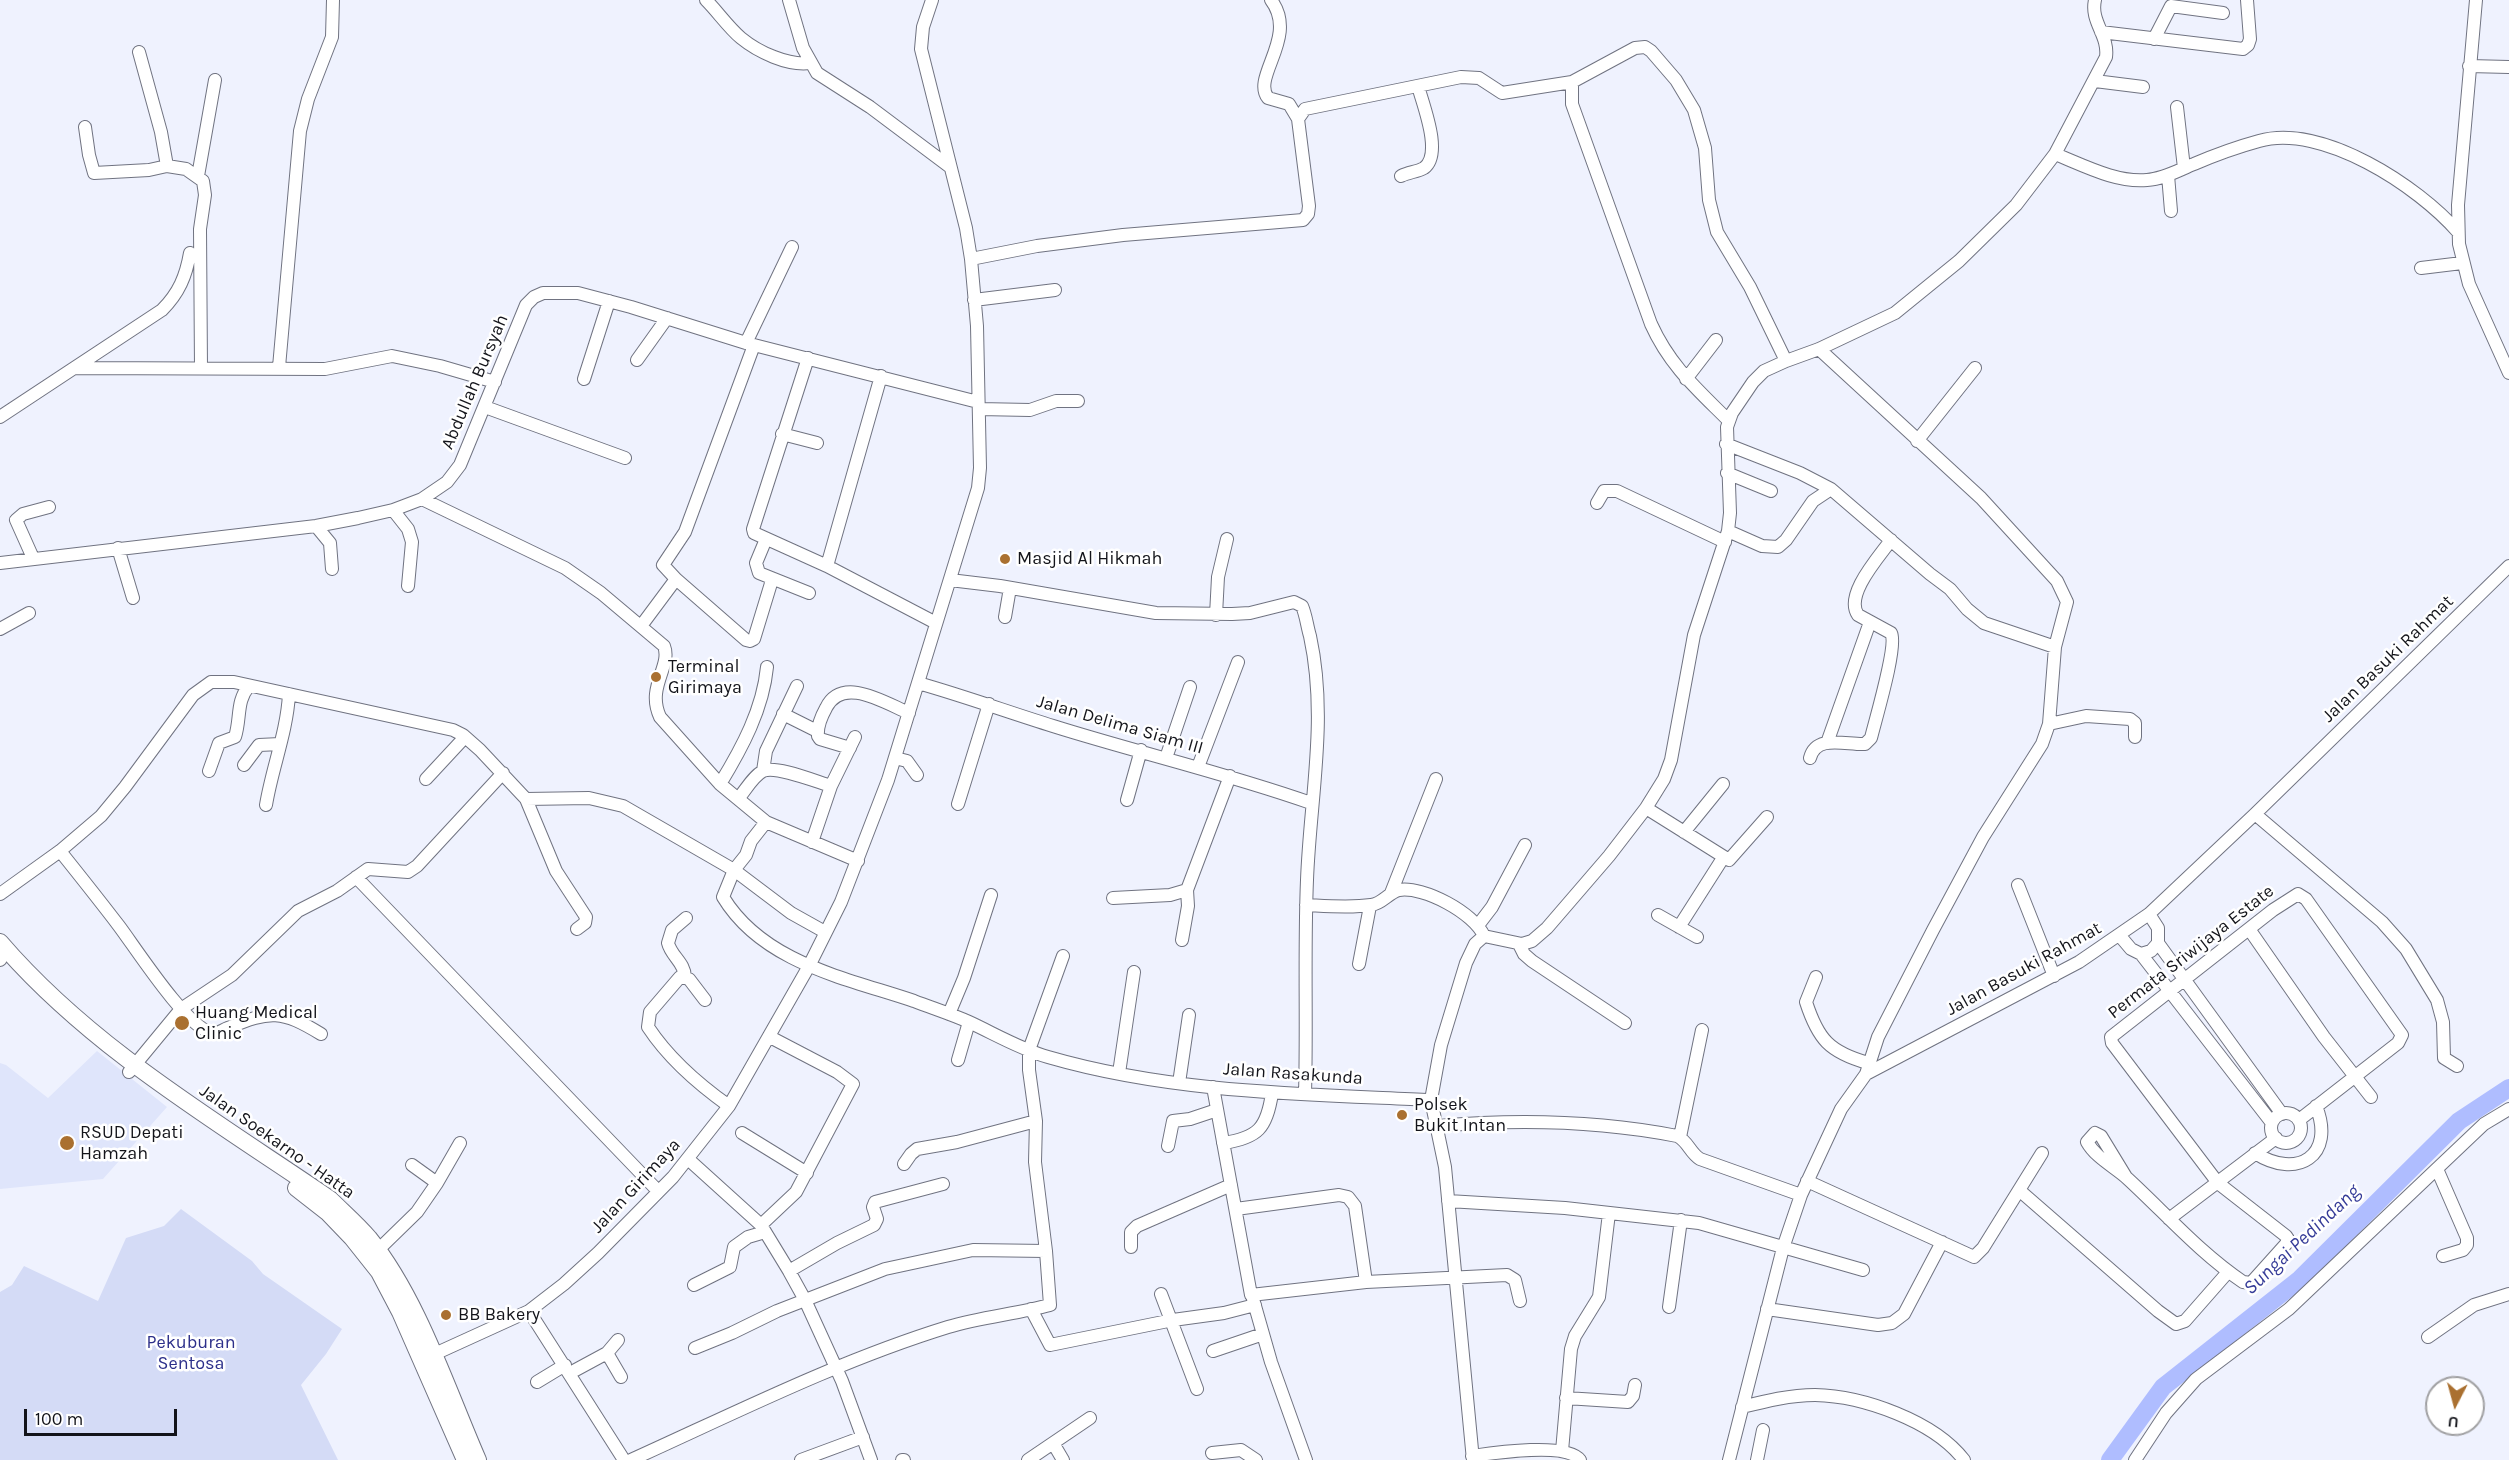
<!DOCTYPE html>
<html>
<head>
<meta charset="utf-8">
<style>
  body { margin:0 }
  #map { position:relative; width:2509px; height:1460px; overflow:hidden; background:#eff2fe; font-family:Karla,sans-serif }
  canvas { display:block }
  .north { position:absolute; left:2425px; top:1376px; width:60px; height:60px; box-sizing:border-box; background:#fff; border:2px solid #a1a1a3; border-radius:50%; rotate:186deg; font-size:16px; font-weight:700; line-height:24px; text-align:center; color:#13141a }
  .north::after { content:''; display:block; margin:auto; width:21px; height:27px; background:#aa7030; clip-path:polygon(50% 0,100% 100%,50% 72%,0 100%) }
  .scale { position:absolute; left:24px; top:1409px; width:153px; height:27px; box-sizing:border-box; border:3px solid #13141a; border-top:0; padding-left:8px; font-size:18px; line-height:21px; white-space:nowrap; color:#13141a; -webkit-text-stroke:4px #fff; paint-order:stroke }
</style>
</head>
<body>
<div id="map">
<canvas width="2509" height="1460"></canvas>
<div class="north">U</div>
<div class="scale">100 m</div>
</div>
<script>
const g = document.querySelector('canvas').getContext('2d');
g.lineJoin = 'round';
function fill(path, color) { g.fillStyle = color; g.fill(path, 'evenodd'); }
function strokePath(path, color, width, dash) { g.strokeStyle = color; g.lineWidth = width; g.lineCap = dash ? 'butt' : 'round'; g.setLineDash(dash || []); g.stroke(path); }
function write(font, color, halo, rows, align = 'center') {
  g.font = font + ' Karla,sans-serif'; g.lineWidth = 5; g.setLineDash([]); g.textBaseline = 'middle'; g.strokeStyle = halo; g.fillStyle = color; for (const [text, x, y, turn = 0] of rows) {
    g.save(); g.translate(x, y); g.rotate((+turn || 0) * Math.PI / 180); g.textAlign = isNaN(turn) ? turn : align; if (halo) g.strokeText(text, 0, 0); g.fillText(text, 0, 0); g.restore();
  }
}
fill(new Path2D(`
  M97,1051l70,56 -64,72 -103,10v-126l6,2 42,33z`), '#dfe5fb');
fill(new Path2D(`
  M181,1209l71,52 11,13 79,55 -16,25 -25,31 37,75h-338v-168l12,-7 12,-19 74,35 28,-63 38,-12z`), '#d4dbf6');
strokePath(new Path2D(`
  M2110,1460l53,-73 137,-108 159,-158 50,-33`), '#afbdff', 18);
const minor = new Path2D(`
  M706,0c12,12 22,27 35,38 17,14 47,28 69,25
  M789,0l14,48 14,25 53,34 80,60
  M1271,0c28,37 -20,77 -3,98l21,6 9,15
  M2476,0l-18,205 1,39 10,40 40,89
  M2101,32l142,17 5,-4 2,-6 -3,-39
  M2154,39l17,-33 52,7
  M139,52l22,80 6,34 19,3 17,12 2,14 -5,34 1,139
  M2469,66l40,1
  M2095,81l48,6
  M1572,82v22l79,220c19,42 46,65 77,96
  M2177,107l7,61
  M85,127l4,28 5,18 55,-3 18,-4
  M2055,154c28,11 61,29 92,26 16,-1 32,-10 47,-16 21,-9 43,-17 65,-23 63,-18 159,45 199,91
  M2168,175l3,36
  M198,176l17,-96
  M1401,176c8,-4 16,-4 23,-8 19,-14 -1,-63 -6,-82
  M971,259l66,-13 86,-11 180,-15 5,-6 1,-8 -11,-87 7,-10 156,-32 18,1 23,15 70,-11 63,-34 10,-1 6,4 25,29 18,30 11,38 4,52 8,32 33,55 36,74
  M2421,268l41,-5
  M974,300l81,-10
  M746,343l46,-96
  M1819,349l162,149 76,83 10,21 -12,45 -6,77 -7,20 -59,93 -50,93 -55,107 -12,37
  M808,358l-55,171 1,4 73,33 109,57
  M637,360l30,-42
  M279,367l21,-236 8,-32 24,-62 1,-37
  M75,368l250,1 67,-13 48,10 55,16
  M584,379l25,-78
  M1686,379l30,-39
  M485,407l140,51
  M979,409l51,1 26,-9h22
  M0,417l162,-107c17,-17 24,-34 28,-57
  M782,434l35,9
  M1917,441l58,-73
  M1726,444l74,29 31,16 99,85 20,15 17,20 17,14 71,24
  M1727,473l44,18
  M422,499l143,69 36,25 63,53c8,20 -18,41 -4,71l60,67 46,38 92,39
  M1597,503l7,-12h13l108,51
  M393,510l15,19 4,13 -4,44
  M316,526l14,17 2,26
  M1728,531l34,15 16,1 8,-7 27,-39 18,-12
  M766,539l-10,24 3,10 50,20
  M118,548l15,50
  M33,558l-17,-38 7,-6 26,-7
  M0,563l316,-37 42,-8 35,-8 29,-11 25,-17 13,-17 66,-160 8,-8 9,-4h35l53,14 115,36 232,59
  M827,566l54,-190
  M676,579l70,61 4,1 4,-2 18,-59
  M950,580l50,6 156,27 76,1 18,-1 44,-11 8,4c4,9 5,20 8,30 18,83 0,162 -3,244 -3,72 0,143 -2,214
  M1216,615l2,-38 9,-38
  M1005,617l5,-29
  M641,626l35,-47 -13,-14 22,-33 69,-187
  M0,629l29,-16
  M918,683c46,13 90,29 135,43 86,27 173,47 258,77
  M783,714l34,17
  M2049,724l37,-8 44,3 5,4v14
  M1827,743l43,-121
  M850,748l-30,-9 -2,-3c-1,-10 3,-19 8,-28 16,-33 59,-5 83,5
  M895,758l12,3 10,14
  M1166,758l24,-71
  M1810,758c6,-24 36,-13 55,-14l6,-6c4,-17 27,-93 20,-105l-33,-18c-14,-20 21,-58 33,-75
  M244,765l15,-20 21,-1
  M1198,767l40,-105
  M209,771l10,-28 16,-6c6,-19 1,-36 14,-51
  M763,771l3,-20 31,-65
  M426,779l39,-42
  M720,784c22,-36 43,-75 47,-117
  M526,799l63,-1 34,8 111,64 57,43 34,19
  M738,799c7,-8 15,-23 25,-28 13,-6 54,11 68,15
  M1127,800l14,-50
  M958,804l31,-100
  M266,805c6,-37 21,-73 23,-111
  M1646,808l83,52 38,-43
  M2255,814l127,108 24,27 31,51 6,22 1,36 13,8
  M766,822l-15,19 -5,14 -12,15 -11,27c40,66 123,81 191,104 18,7 37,13 55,21 26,12 51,27 79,35 124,36 255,37 383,43
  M1684,832l39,-48
  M812,842l19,-56 24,-49
  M60,851c20,25 40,50 59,75 18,24 66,99 92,107 6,2 11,-3 17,-5 42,-18 54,-18 93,6
  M356,877l302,314
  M2018,885l36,91
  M1391,893l45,-114
  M0,894l60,-43 41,-35 24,-29 68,-92 18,-13h23l219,48 10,5 17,15 46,49 30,72 30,46 -1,6 -8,6
  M1113,898l57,-3 17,-5 43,-114
  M1306,905c21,1 44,3 65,0 11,-1 17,-12 28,-15 25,-4 75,23 85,46
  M1658,915l39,22
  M1479,924l13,-17 33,-62
  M1679,927l44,-69
  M2249,929l75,108 47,60
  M2120,936l11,13 10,5 131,169
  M1182,940l6,-34 -1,-16
  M2158,943l124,171
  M1519,944l5,10 8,7 93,62
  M2141,954l10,-3 7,-8v-15l-9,-14
  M0,960l1,-1
  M1359,964l11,-58
  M685,977c0,-14 -14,-21 -17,-34l4,-13 14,-12
  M1816,977l-10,25c12,37 23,50 62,61
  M705,1000l-16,-21 -9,-2 -30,35 -2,15c21,32 50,57 81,79
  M949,1014l15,-36 27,-83
  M958,1060l11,-38
  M129,1072l52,-63 51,-34 66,-64 39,-20 31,-22 40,3 9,-6 86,-93
  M1119,1073l15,-101
  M1179,1083l10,-68
  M1213,1087l38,208 115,-13 141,-7 8,5 5,21
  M2271 1128a15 15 0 1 1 30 0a15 15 0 1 1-30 0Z
  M1438,1126c79,-7 161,-5 239,10 11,5 13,17 23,23l101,36
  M742,1133l65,40
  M1680,1137l22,-107
  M1223,1143c35,-5 44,-15 49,-50
  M1168,1146l5,-25 17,-2 27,-9
  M2255,1153c42,27 81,3 61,-47
  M688,1159l73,66 28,46 16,29 37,81 29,79
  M904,1164l7,-10 6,-5 40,-7 79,-21
  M412,1165l25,18
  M2437,1169l30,69v7l-4,5 -20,6
  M2126,1177l-25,-41 -6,-3 -8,9c9,16 28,25 41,37 38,35 72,74 115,103l8,1 35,-39 2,-5 -2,-3 -68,-53 -106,-140 -1,-6 162,-127 25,-16 8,5 96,136 -4,8 -99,77
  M1807,1181l167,76 9,-9 59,-95
  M2019,1190l139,121 18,13 9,-3 43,-49
  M1448,1201l117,7 134,15 164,47
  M1236,1209l103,-14 9,2 7,9 11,76
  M2169,1219l107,-81
  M761,1225l35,-33 57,-108 -16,-12 -67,-35
  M1131,1247v-15l6,-6 94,-41
  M378,1250l39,-38 20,-29 23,-40
  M789,1271l48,-28 37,-18 3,-6 -4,-12 2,-5 68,-18
  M694,1285l36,-18 4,-20 14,-10 17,-5
  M1161,1294l36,95
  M1253,1299l18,63 35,98
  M1669,1307l12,-87
  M1031,1309l19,36 123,-25 51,-7 31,-8
  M1767,1309l111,16 14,-2 12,-9 38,-72
  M529,1311l95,149
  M2428,1337l46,-32 35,-11
  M695,1348l37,-15 45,-22 108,-42 88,-19 73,1 -11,-89 1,-41 -7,-51v-20l34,-94
  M1213,1351l50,-17
  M607,1353l14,24
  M428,1357l101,-46 35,-27 34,-31 75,-76 56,-71 80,-140 32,-64 47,-122 90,-292 2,-20 -3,-142 -6,-67 -5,-31 -45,-179 2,-22 9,-27
  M570,1373l37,-20 11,-13
  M537,1382l28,-17
  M1566,1398l62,4 5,-6 2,-11
  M1742,1407c24,-6 48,-12 73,-12 48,1 119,26 149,65
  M1053,1443l10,17
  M1562,1451l9,-102 4,-13 24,-39 10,-84
  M1212,1453l29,-3 15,10
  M1472,1456c21,-3 95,-14 108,4
  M631,1460c104,-47 207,-99 317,-133 33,-10 68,-13 102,-22l-4,-54
  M801,1460l62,-23
  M902,1460h2
  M1028,1460l62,-42
  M1473,1460l-28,-293 -14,-67 10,-55 25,-82 9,-19 9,-8 38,8 10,-3 15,-13 62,-72 37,-48 18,-29 7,-19 23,-125 34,-104 2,-18 -3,-86 5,-14 21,-31 11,-11 22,-10 33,-12 76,-36 64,-52 57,-56 39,-51 51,-97c3,-22 -16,-35 -11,-57
  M1729,1460l54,-212 18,-53 40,-86 25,-35 213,-112 70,-48 106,-100 254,-248
  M1757,1460l6,-30
  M2135,1460l31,-47 30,-34 93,-70 195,-185 25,-15`);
const highway = new Path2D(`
  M0,942c91,106 216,179 330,257 13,13 27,25 39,39 49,61 78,151 109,222
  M296,1188l32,25 24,25 27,34 21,40 65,148`);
strokePath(minor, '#707381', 14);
strokePath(highway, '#707381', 18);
strokePath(minor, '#fff', 12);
strokePath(highway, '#fff', 16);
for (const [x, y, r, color] of [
  [1005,559,6,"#aa7030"],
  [656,677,6,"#aa7030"],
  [182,1023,8,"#aa7030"],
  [1402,1115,6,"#aa7030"],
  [67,1143,8,"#aa7030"],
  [446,1315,6,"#aa7030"]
]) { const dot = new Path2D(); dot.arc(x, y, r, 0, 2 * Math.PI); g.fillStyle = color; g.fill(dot); strokePath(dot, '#fff', 2); }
write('18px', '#13141a', '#fff', [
  ["Abdullah Bursyah",475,382,-67],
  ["Jalan Basuki Rahmat",2388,659,-44],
  ["Jalan Delima Siam III",1120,725,16],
  ["Permata Sriwijaya Estate",2191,952,-38],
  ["Jalan Basuki Rahmat",2024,969,-29],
  ["Jalan Rasakunda",1293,1074,4],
  ["Jalan Soekarno - Hatta",277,1142,35],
  ["Jalan Girimaya",636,1186,-47]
]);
write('18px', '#13141a', '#fff', [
  ["Masjid Al Hikmah",1017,559],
  ["Terminal",668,667],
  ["Girimaya",668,688],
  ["Huang Medical",195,1013],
  ["Clinic",195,1034],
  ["Polsek",1414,1105],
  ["Bukit Intan",1414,1126],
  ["RSUD Depati",80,1133],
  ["Hamzah",80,1154],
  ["BB Bakery",458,1315]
], 'left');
write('18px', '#2c2f8a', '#fff', [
  ["Pekuburan",191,1343],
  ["Sentosa",191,1364]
]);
write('italic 20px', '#363c98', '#fff', [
  ["Sungai Pedindang",2302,1240,-43]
]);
</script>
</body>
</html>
